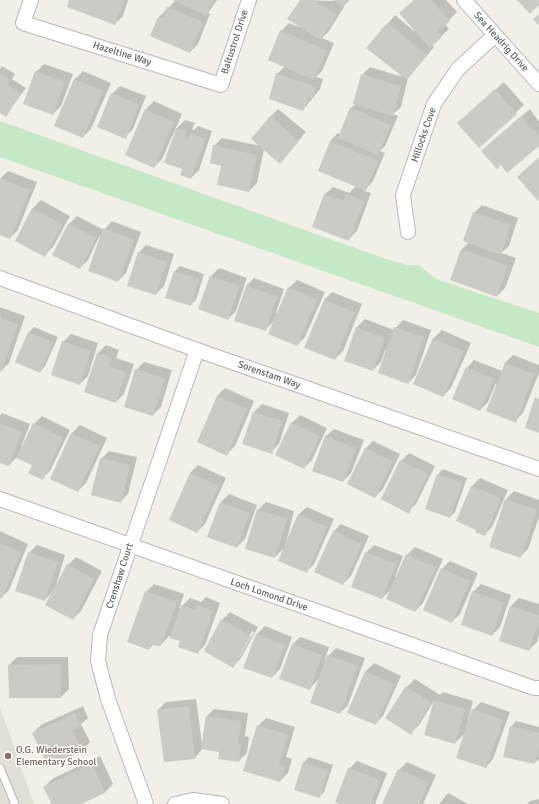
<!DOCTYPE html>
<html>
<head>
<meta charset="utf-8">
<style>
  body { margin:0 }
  canvas { display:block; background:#f1efe8 }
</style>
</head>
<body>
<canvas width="539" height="804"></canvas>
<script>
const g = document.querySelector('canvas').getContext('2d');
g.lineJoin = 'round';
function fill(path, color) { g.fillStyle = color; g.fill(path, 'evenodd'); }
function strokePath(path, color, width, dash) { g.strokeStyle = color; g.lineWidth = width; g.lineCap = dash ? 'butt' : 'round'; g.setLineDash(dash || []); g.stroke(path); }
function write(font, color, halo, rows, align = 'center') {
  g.font = font + ' Signika,sans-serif'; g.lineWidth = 3; g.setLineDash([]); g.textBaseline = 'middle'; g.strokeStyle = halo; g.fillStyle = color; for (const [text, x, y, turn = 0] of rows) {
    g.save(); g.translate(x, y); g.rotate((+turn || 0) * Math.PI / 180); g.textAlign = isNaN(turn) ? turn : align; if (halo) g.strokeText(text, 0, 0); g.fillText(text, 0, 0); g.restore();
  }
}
fill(new Path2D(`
  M0,707l34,97h-34z`), '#e1ded6');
fill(new Path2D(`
  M0,121l386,138 21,6h12l17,14 103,34v34l-539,-190z`), '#c5e8c5');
fill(new Path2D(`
  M71,0h57l-5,16 -8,8z
  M176,0h41l-9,13 2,1 -12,30 -8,8 -39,-17 8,-18z
  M301,0l35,1v-1h13l-6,6 1,1 -15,24 -7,7 12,5 -12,28 -6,6 7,2 -3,10 -17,21 -26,-36 8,-8 -4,-35 8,-8 13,5z
  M414,0h32l11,12 -12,12 4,5 -17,16 2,2 -26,31 -7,29 -8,7 5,2 -13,30 -5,5 5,2 -12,28 -9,10 7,2 -14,38 -8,8 -24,-45 8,-7 16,6 7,-7 -26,-45 8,-8 2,1 11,-26 5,-4 6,-29 8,-8 33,10 -35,-29 27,-33 19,16z
  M44,64l29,10 -12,32 -8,8 -17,-42z
  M2,66l13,8 -3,5 14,9 -20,27 -6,-3v-43z
  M83,71l28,12 -20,46 -8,8 -27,-12 19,-46z
  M504,82l20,23 -45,41 -13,-30z
  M120,86l26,10 -13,33 -8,8 -13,-43z
  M154,101l28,13 -20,45 -8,8 -28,-12 20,-46z
  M278,109l28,23 -26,30 -16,-13 -7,34 -8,8 -26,-26 -9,-19 8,-8 39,8 9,-29z
  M530,109l9,13v22l-38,20 -11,-21z
  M185,120l10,3 -3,6 2,1 4,-4 14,5 -13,39 -8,8 -7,-10 -8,-39z
  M8,171l29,11 -19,48 -8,8 -10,-4v-55z
  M41,200l29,16 -17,31 -8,8 -29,-15 17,-32z
  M482,205l36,13 -9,28 -8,7 15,5 -11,30 -8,8 -35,-47 7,-7 5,-29z
  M77,216l27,14 8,-9 29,11 -15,41 -8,8 -18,-46 -12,25 -8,8 -26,-13 15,-31z
  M146,245l28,9 -10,32 -8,8 -18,-41z
  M180,266l24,8 -8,26 -6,5 -23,-8 8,-26z
  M219,268l28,10 -11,33 -8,8 -17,-43z
  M254,278l30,11 -8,24 2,1 11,-26 8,-8 28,12 -20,45 -8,8 -23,-24 -9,9 -19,-44z
  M332,292l30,12 -19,47 -8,8 -11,-59z
  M0,307l25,9 -16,47 -8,8z
  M365,319l29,11 9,-10 28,10 -15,45 -8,8 -21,-32 -2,-1 -4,12 -8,8 -28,-10 12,-33z
  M34,327l24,10 -13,29 -5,6 -24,-10 13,-30z
  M442,330l29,13 -20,45 -8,8 -9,-58z
  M71,334l27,9 -10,33 -8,8 -17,-42z
  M106,345l13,5 -3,8 18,6 -10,30 -8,8 -30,-10 12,-39z
  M513,355l26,10v8l-16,40 -8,8 -19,-38 -8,19 -8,8 -13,-42 7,-8 28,11 3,-8z
  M144,362l28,8 -11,37 -8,8 -17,-45z
  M225,388l29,13 -19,45 -8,8 -10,-58z
  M262,404l27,9 -10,31 -8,8 -28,-9 11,-31z
  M2,413l28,11 -9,23 1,1 12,-24 8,-8 28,14 -20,41 -8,7 -9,-13 -16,-8 -8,8 -9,-3v-46z
  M300,415l27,13 -15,32 -8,8 -12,-45z
  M80,425l27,13 -21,45 -8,8 -27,-13 21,-45z
  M334,429l30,11 -13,33 -8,8 -17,-45z
  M373,441l27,13 -17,35 -8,8 -9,-49z
  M109,451l28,6 -9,37 -8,8 -19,-43z
  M409,453l26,13 -19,38 -8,8 -7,-51z
  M198,465l28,13 -21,46 -8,8 -7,-59z
  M443,469l24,9 -12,34 -5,5 -13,-42z
  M480,478l28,12 -16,37 -8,8 -7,-6 -19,-8 14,-35z
  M514,491l25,9v17l-11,32 -8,8 -30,-11 16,-47z
  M229,494l28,11 -12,34 -8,8 -29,-10 13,-35z
  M266,502l28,9 -9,36 14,-33 8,-7 27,12 -20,45 -8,8 -21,-25 -10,10 -17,-47z
  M341,524l28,12 -18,40 -8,8 -10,-52z
  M0,531l28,13 -19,46 -8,8 -1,-1z
  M37,545l28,10 -10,34 13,-24 8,-8 26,14 -21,40 -8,8 -20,-28 -8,9 -16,-47z
  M374,545l29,11 -8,21h2l10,-22 8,-8 28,12 -20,44 -8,8 -23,-22 -10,9 -16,-45z
  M450,561l28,12 -18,41 -8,8 -10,-53z
  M154,584l30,10 -5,15 11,-11 11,4 5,-5 14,6 -15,42 -8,8 -15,-12 -13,-5 -8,9 -7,-1 -5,5 -3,-57z
  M481,584l30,11 -11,32 -8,8 -19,-43z
  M519,598l20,6v32l-2,6 -8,8 -29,-9 11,-35z
  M230,612l28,15 -17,31 -8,8 -11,-46zM252,631l2,1 -15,26h-2z
  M265,626l27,11 -12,32 -8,8 -27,-10 12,-33z
  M300,637l29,10 -4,12 11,-11 29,10 -17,47 -8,8 -20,-35 -11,11 -17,-44z
  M17,657h51l1,32 -8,8 -52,-32z
  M374,663l27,13 -18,40 -8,8 -9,-53z
  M415,679l25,16 3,-3 30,9 -8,32 -10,10 -21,-42 -15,24 -8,8 -4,-46z
  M196,699l6,45 4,-27 8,-8 34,4 -3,23 4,1 -2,16 -8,8 -19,-10 -17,-3 -8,10 -37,-48 8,-8z
  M481,702l29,10 -17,47 -7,8 -13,-57z
  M83,706l5,12 -7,6 9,18 -8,8 -33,15 -16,-32 8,-8z
  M266,718l29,9 -9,30 6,2 -4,14 -8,8 -22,-55z
  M516,721l23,6v32l-5,4 -23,-36z
  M100,756l13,28 -8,8 -26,12h-26l-9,-17 8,-8z
  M309,757l24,8 -9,27 -5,5 -15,-35z
  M357,761l30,12 -12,31h-33l7,-35z
  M407,762l29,13 -13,29h-40l16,-34z
  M448,793l20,11h-29z
  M539,799v5h-12l3,-3z`), '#0003');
fill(new Path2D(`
  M69,0h55l-9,25 -48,-18z
  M173,0h41l-8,16z
  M300,0h13l24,15 -16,25 -34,-21z
  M334,0h16l-8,8z
  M414,0h17l19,21 -13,11 5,5 -12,11 -31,-35z
  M517,0h22v5l-9,9z
  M167,7l36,15 -13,31 -40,-17 8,-19 5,1z
  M539,14v12l-6,-7z
  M387,23l40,32 -20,25 -41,-32z
  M280,30l47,21 -13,29 -46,-20z
  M35,71l30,11 -12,33 -30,-11z
  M0,73l10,7 -3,4 14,9 -15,24 -6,-4z
  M276,73l40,14 -4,11 -3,-1 -6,14 -34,-12z
  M361,74l40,12 -8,30 -40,-12z
  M74,79l29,12 -20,47 -29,-12z
  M495,89l22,25 -38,34 -22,-25z
  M111,93l28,11 -13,35 -29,-12z
  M350,107l41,18 -13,30 -40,-17z
  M145,109l29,13 -20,46 -29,-13z
  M270,116l29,25 -19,23 -29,-25z
  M521,116l11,14 1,-1 6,7v10l-32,27 -6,-8 -4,4 -16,-18z
  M176,128l11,3 -2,6 3,1 2,-5 15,6 -14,40 -11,-4 2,-6 -18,-6z
  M330,141l48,20 -12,30 -48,-20z
  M213,145l44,10 -8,37 -32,-7 4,-19 -11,-3z
  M539,157v43l-1,1 -21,-24z
  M0,178l30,12 -20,49 -10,-4z
  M324,194l19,7 3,-7 18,7 -15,40 -37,-14z
  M32,208l30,16 -17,33 -30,-16z
  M473,212l38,13 -10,30 -38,-14z
  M68,224l28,14 -16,31 -28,-14z
  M103,228l31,12 -16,42 -30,-11z
  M461,249l47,17 -11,31 -47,-17z
  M138,252l29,10 -11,33 -29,-9z
  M174,271l25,8 -8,27 -26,-8z
  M210,276l30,10 -12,34 -30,-11z
  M246,286l31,10 -11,35 -32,-10z
  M288,287l29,13 -20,46 -29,-12z
  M324,300l31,12 -20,48 -31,-12z
  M0,318l18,6 -17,48 -1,-1z
  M356,327l29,11 -12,33 -29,-10z
  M394,327l30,10 -16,47 -30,-11z
  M28,332l25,10 -13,31 -25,-11z
  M433,338l31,13 -21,46 -30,-13z
  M62,341l29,10 -11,34 -29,-10z
  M97,353l15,5 -3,8 17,6 -10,31 -32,-11z
  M505,363l29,11 -18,49 -30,-12z
  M466,367l28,12 -14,32 -28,-12z
  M135,369l30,9 -12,38 -29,-9z
  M217,396l30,13 -20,47 -30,-14z
  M535,397l4,2v34l-14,-5z
  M253,412l29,9 -10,33 -30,-10z
  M291,422l29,14 -16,33 -29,-14z
  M0,423l22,9 -13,34 -9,-3z
  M33,423l30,15 -20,42 -15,-7 4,-8 -16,-7z
  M71,433l29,13 -22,46 -28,-13z
  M325,436l31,12 -13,34 -31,-11z
  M365,448l28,14 -18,36 -28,-14z
  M100,458l30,7 -9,38 -30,-8z
  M400,460l28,14 -19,40 -28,-15z
  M190,473l29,13 -22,47 -28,-13z
  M437,474l25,9 -12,35 -25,-9z
  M471,486l30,12 -16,38 -10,-4 1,-2 -20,-9z
  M505,499l32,11 -16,48 -32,-11z
  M220,502l30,11 -13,35 -30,-11z
  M257,509l30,10 -12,39 -30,-9z
  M298,514l29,13 -20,46 -29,-12z
  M333,531l29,13 -19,41 -29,-13z
  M0,543l21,9 -19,47 -2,-1z
  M28,552l30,10 -13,39 -30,-10z
  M365,552l31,12 -14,35 -31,-12z
  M406,554l30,13 -21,45 -29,-13z
  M67,564l27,15 -21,41 -28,-15z
  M441,568l29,13 -18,42 -29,-13z
  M145,591l32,11 -16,44 -10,-1 -2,5 -22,-8z
  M472,591l32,12 -12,33 -31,-11z
  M181,605l14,5 2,-5 16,6 -15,43 -20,-7 2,-6 -10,-3z
  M510,606l29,9v6l-10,30 -30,-10z
  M221,619l30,17 -18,32 -29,-17z
  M256,634l29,11 -13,33 -29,-10z
  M292,644l30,11 -12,35 -31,-11z
  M327,655l31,11 -18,48 -30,-11z
  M61,664v34h-52l-1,-33z
  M365,671l29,13 -18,41 -29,-12z
  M406,686l25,17 -20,32 -26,-17z
  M434,700l31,9 -10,35 -31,-9z
  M189,706l6,53 -31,3 -7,-52z
  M472,709l31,11 -17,48 -30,-10z
  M75,713l6,13 -9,4 10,21 -34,16 -16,-34z
  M206,716l35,5 -3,23h3l-2,18 -21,-3 1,-7 -18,-3z
  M257,725l31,10 -9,30 6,2 -5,15 -37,-11z
  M510,726l29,7v13l-4,18 -32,-7z
  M303,762l25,8 -8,28 -26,-8z
  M92,763l13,30 -24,11h-29l-9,-17z
  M348,768l32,12 -9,24h-32l-4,-2z
  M398,769l31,14 -10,21h-37z`), '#cccac5');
const lane = new Path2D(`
  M0,768l15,36`);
const street = new Path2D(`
  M31,0l-8,23 198,62 28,-85
  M464,0l75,84
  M408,232l-5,-37 31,-91 24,-35 36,-33
  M0,278l197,72 342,119
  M0,499l534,189h5
  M146,804l-38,-105 -10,-38 2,-26 97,-285
  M175,804l18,-4 29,4`);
strokePath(lane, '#b5b8bc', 9);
strokePath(street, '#b5b8bc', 16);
strokePath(lane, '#fff', 7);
strokePath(street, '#fff', 14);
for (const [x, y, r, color] of [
  [8,756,4,"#8d6e63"]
]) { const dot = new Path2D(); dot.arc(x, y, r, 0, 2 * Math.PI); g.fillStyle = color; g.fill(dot); strokePath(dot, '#fff', 1.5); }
write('10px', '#5f6368', '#fff', [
  ["Baltustrol Drive",235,42,-72],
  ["Sea Headrig Drive",501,42,48],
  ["Hazeltine Way",122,54,17],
  ["Hillocks Cove",424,135,-71],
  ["Sorenstam Way",269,375,19],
  ["Crenshaw Court",120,576,-72],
  ["Loch Lomond Drive",269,595,19]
]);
write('10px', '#785e54', '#fff', [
  ["O.G. Wiederstein",16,750],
  ["Elementary School",16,762]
], 'left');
</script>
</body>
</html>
